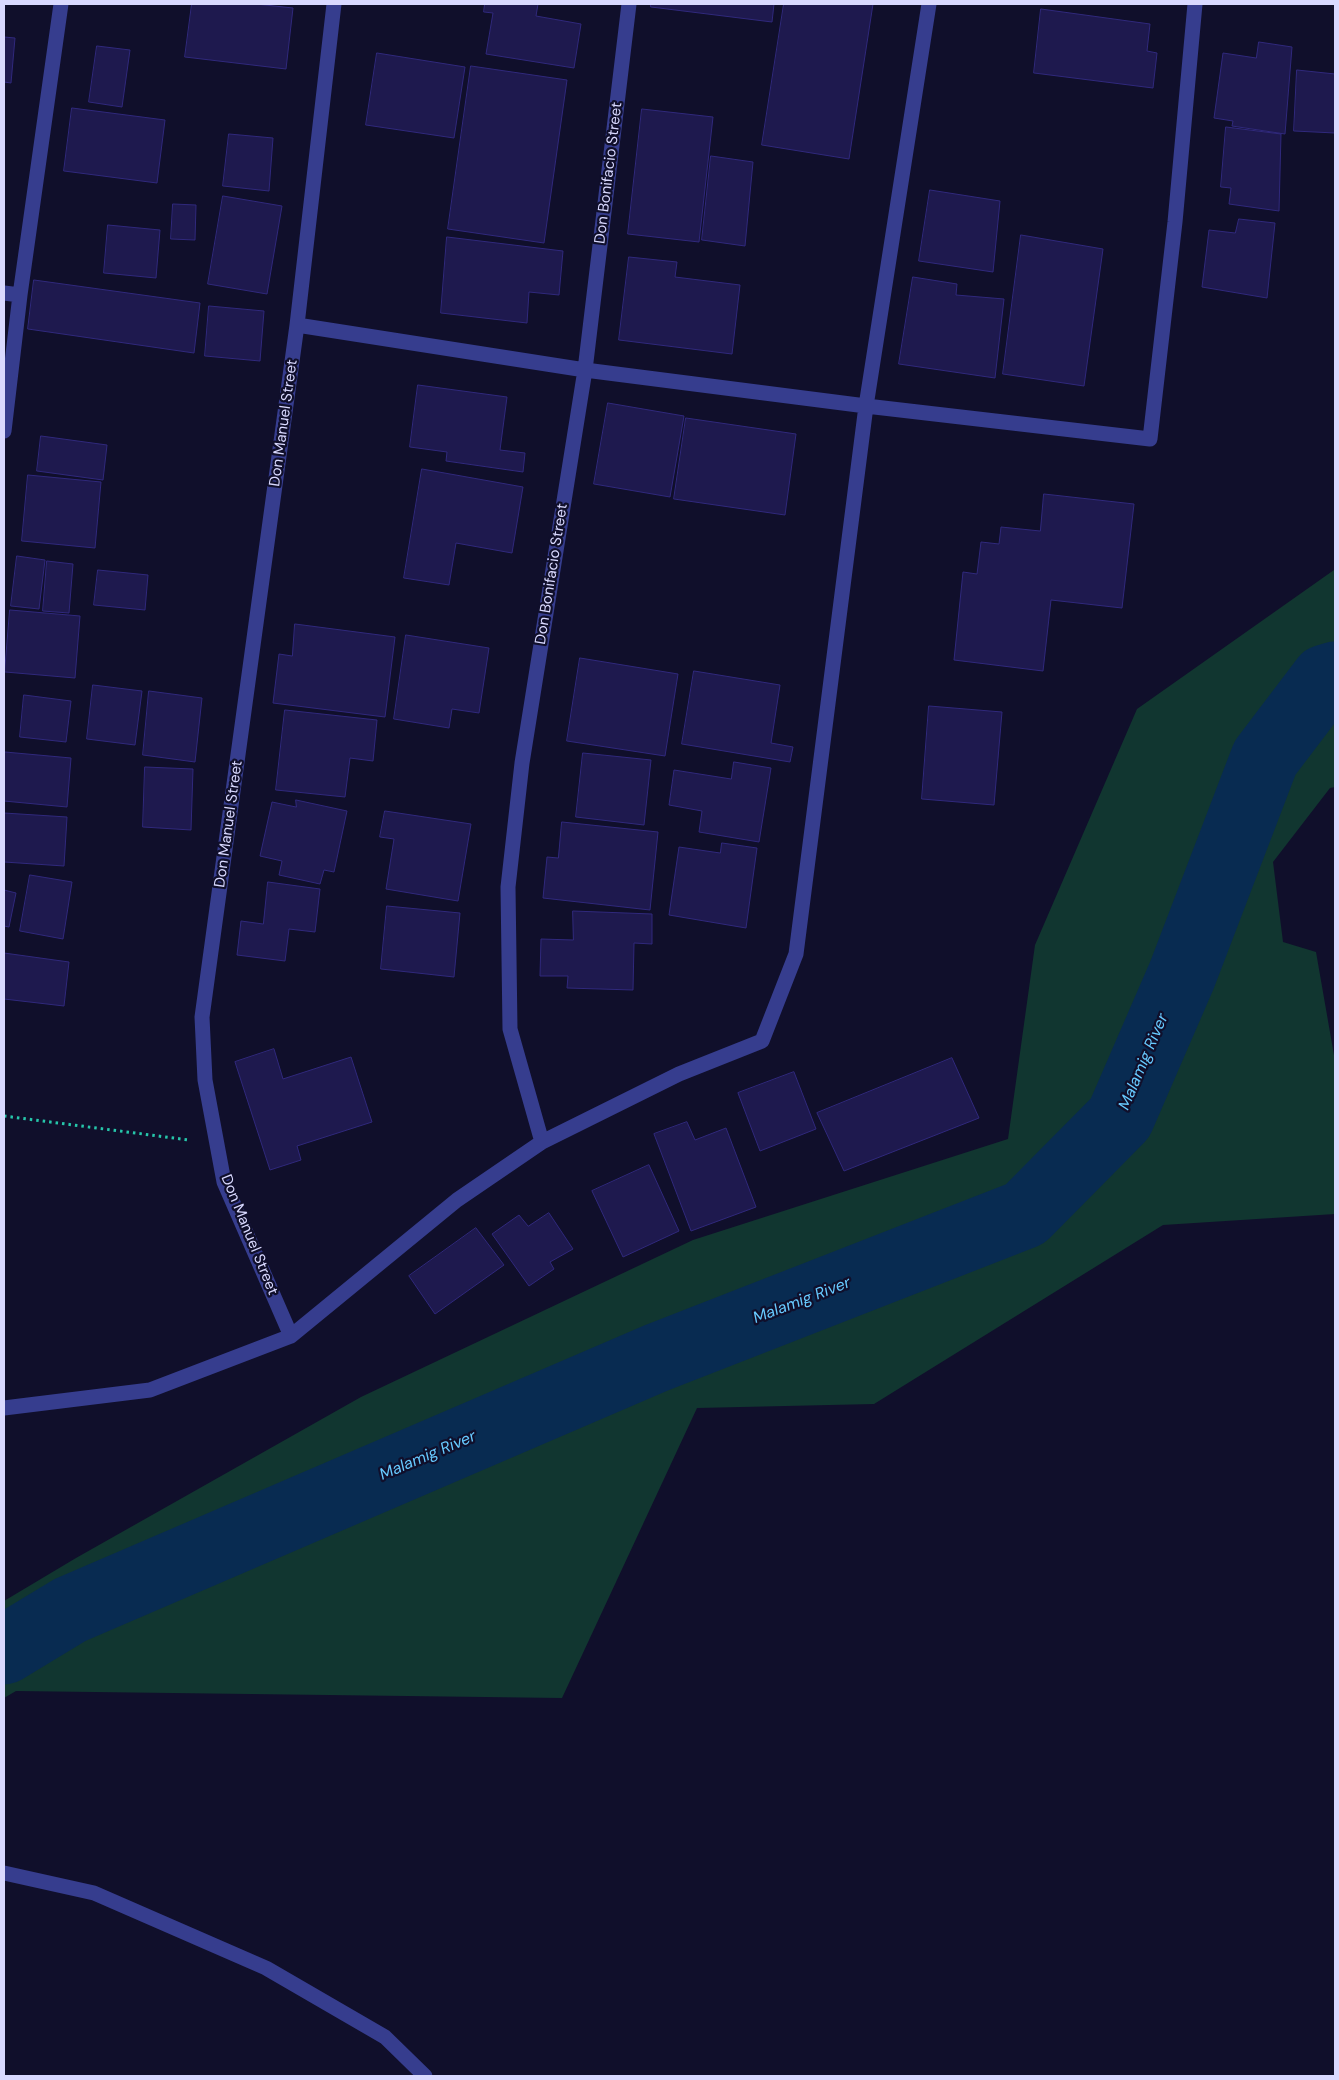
<!DOCTYPE html>
<html>
<head>
<meta charset="utf-8">
<style>
  body { margin:0 }
  #map { position:relative; width:1339px; height:2080px; overflow:hidden; background:#100f2b; font-family:"DM Sans",sans-serif }
  canvas { display:block }
  .frame { position:absolute; inset:0; border:5px solid #d9d9ff; pointer-events:none }
</style>
</head>
<body>
<div id="map">
<canvas width="1339" height="2080"></canvas>
<div class="frame"></div>
</div>
<script>
const g = document.querySelector('canvas').getContext('2d');
g.lineJoin = 'round';
function fill(path, color) { g.fillStyle = color; g.fill(path, 'evenodd'); }
function strokePath(path, color, width, dash) { g.strokeStyle = color; g.lineWidth = width; g.lineCap = dash ? 'butt' : 'round'; g.setLineDash(dash || []); g.stroke(path); }
function write(font, color, halo, rows, align = 'center') {
  g.font = font + ' "DM Sans",sans-serif'; g.lineWidth = 4.5; g.setLineDash([]); g.textBaseline = 'middle'; g.strokeStyle = halo; g.fillStyle = color; for (const [text, x, y, turn = 0] of rows) {
    g.save(); g.translate(x, y); g.rotate((+turn || 0) * Math.PI / 180); g.textAlign = isNaN(turn) ? turn : align; if (halo) g.strokeText(text, 0, 0); g.fillText(text, 0, 0); g.restore();
  }
}
fill(new Path2D(`
  M1334,570h1v217l-5,1 -57,74 10,80 33,10 19,109v153l-172,11 -289,179 -177,4 -135,290 -546,-7 -12,7v-97l72,-43 285,-161 332,-157 315,-101 27,-194 102,-236z`), '#113630');
strokePath(new Path2D(`
  M4,1650l66,-40 586,-252 369,-144 95,-96 62,-143 83,-217 60,-79 10,-3`), '#082b51', 69);
const building = new Path2D(`
  M192,4h64l37,4 -7,61 -101,-12z
  M485,4h53l-2,12 45,8 -7,44 -88,-14 7,-41 -9,-1z
  M651,4h123l-2,18 -121,-15z
  M784,4h89l-24,155 -87,-14z
  M1041,9l109,15 -3,27 10,2 -4,35 -119,-15z
  M4,37l11,1 -4,45 -7,-1z
  M1259,42l33,5 -7,87 -53,-8 1,-5 -19,-3 9,-65 33,5z
  M97,46l33,4 -8,57 -33,-5z
  M377,53l88,14 -11,71 -88,-13z
  M471,66l96,14 -23,163 -96,-14z
  M1297,70l38,4v59l-41,-2z
  M72,108l93,12 -8,63 -93,-12z
  M642,109l71,8 -14,125 -71,-8z
  M1226,127l55,7 -2,77 -50,-7 2,-16 -10,-1z
  M229,134l44,4 -4,53 -46,-5z
  M711,156l42,6 -8,84 -43,-6z
  M930,190l70,11 -7,71 -74,-11z
  M223,196l59,10 -15,88 -59,-10z
  M173,204l23,1 -1,35 -24,-1z
  M1239,219l36,4 -8,75 -65,-11 7,-57 26,3z
  M108,225l52,5 -4,48 -52,-5z
  M1021,235l82,14 -19,137 -81,-12z
  M447,237l116,14 -4,44 -30,-3 -2,31 -86,-10z
  M629,257l48,5 -2,15 65,8 -8,69 -113,-14z
  M913,277l44,7 -1,11 48,4 -9,79 -96,-14z
  M34,280l166,23 -6,50 -166,-24z
  M209,306l55,5 -4,50 -55,-5z
  M418,385l89,12 -7,53 25,3 -2,19 -77,-11 1,-9 -37,-5z
  M608,403l76,13 -14,81 -76,-13z
  M686,418l110,16 -11,81 -111,-16z
  M41,436l66,9 -4,35 -66,-9z
  M422,469l101,18 -11,66 -56,-10 -7,42 -45,-7z
  M28,475l73,7 -6,66 -73,-7z
  M1044,494l90,10 -12,104 -71,-8 -8,71 -89,-11 9,-88 14,2 4,-32 18,2 2,-17 39,4z
  M17,556l28,4 -6,49 -28,-3z
  M47,561l26,3 -4,49 -26,-2z
  M98,570l50,5 -3,35 -51,-5z
  M10,610l70,6 -5,62 -70,-6z
  M295,624l100,13 -10,80 -112,-14 6,-49 13,2z
  M406,635l83,13 -10,65 -27,-4 -3,19 -55,-9z
  M580,658l98,16 -13,82 -98,-15z
  M694,671l86,14 -9,58 22,4 -3,15 -108,-18z
  M93,685l49,6 -7,54 -48,-6z
  M149,691l53,7 -7,64 -52,-7z
  M24,695l47,6 -5,41 -46,-5z
  M929,706l73,6 -8,93 -72,-6z
  M285,710l92,10 -4,41 -23,-3 -5,39 -69,-7z
  M5,752l66,6 -4,49 -63,-6z
  M583,753l68,7 -7,65 -68,-8z
  M734,762l37,6 -12,74 -60,-10 3,-21 -33,-6 5,-35 57,9z
  M145,767l48,2 -2,61 -48,-3z
  M296,800l51,11 -13,61 -10,-2 -4,14 -41,-9 3,-14 -22,-5 12,-54 24,5z
  M385,811l86,13 -13,77 -72,-12 8,-50 -14,-2z
  M4,813l63,4 -3,49 -60,-4z
  M562,822l96,10 -8,78 -107,-12 4,-41 11,1z
  M722,843l35,5 -11,80 -77,-13 10,-68 41,6z
  M30,875l42,7 -9,57 -43,-8z
  M268,882l52,7 -5,43 -26,-3 -4,32 -48,-6 4,-34 22,3z
  M4,890l12,3 -7,34 -5,-1z
  M387,906l73,7 -6,64 -73,-8z
  M573,911l79,3v30l-18,-1 -1,47 -66,-2 1,-12h-28l1,-37 32,1z
  M4,953l65,9 -5,44 -60,-7z
  M274,1049l9,30 68,-22 21,65 -75,24 4,14 -31,10 -35,-108z
  M952,1058l27,60 -135,53 -27,-58z
  M794,1072l22,57 -56,22 -22,-58z
  M687,1122l8,18 31,-12 30,79 -65,24 -37,-97z
  M649,1165l30,66 -56,26 -31,-66z
  M549,1213l24,36 -23,13 4,7 -25,17 -37,-52 27,-19 9,11z
  M476,1228l28,37 -69,49 -26,-38z`);
fill(building, '#1e194e');
strokePath(building, '#30297c', 1);
strokePath(new Path2D(`
  M4,1116l185,24`), '#26c6aa', 3, [2.5, 4]);
strokePath(new Path2D(`
  M4,293l16,2
  M297,325l288,45 281,36 284,33 25,-217 20,-218
  M4,431l16,-136 41,-291
  M542,1142l-32,-113 -2,-142 14,-124 63,-393 44,-366
  M291,1336l-67,-154 -19,-102 -3,-63 95,-692 37,-321
  M4,1408l146,-18 141,-54 166,-136 85,-58 137,-68 83,-33 34,-87 70,-548 63,-402
  M4,1873l90,20 172,75 119,69 40,39`), '#363d8e', 15);
write('15px', '#d9d9ff', '#100f2b', [
  ["Don Bonifacio Street",609,173,-83],
  ["Don Manuel Street",284,423,-82],
  ["Don Bonifacio Street",552,574,-81],
  ["Don Manuel Street",229,824,-82],
  ["Don Manuel Street",249,1235,68]
]);
write('italic 16px', '#67caff', '#100f2b', [
  ["Malamig River",1144,1062,-67],
  ["Malamig River",802,1301,-21],
  ["Malamig River",428,1456,-23]
]);
</script>
</body>
</html>
